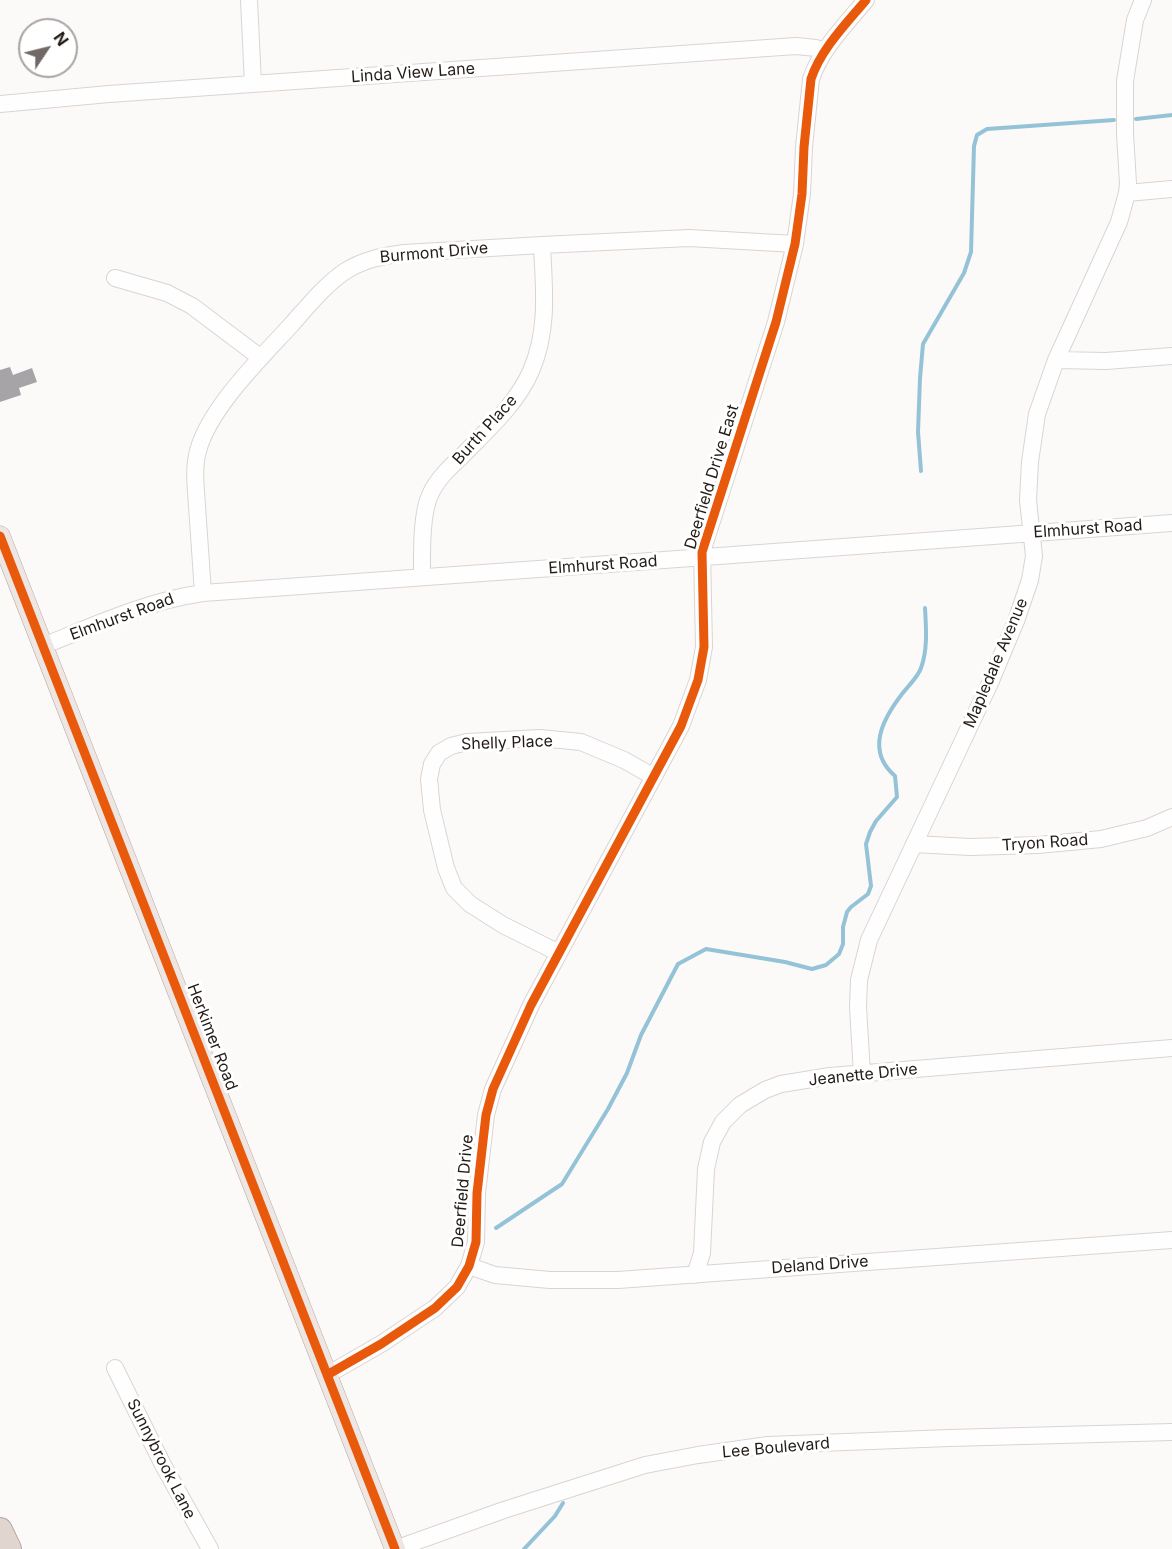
<!DOCTYPE html>
<html>
<head>
<meta charset="utf-8">
<style>
  body { margin:0 }
  #map { position:relative; width:1172px; height:1549px; overflow:hidden; background:#fcfaf8; font-family:Inter,sans-serif }
  canvas { display:block }
  .north { position:absolute; left:18px; top:18px; width:60px; height:60px; box-sizing:border-box; background:#fff; border:2px solid #a7a4a2; border-radius:50%; rotate:55deg; font-size:16px; font-weight:700; line-height:24px; text-align:center; color:#241b16 }
  .north::after { content:''; display:block; margin:auto; width:21px; height:27px; background:#706965; clip-path:polygon(50% 0,100% 100%,50% 72%,0 100%) }
</style>
</head>
<body>
<div id="map">
<canvas width="1172" height="1549"></canvas>
<div class="north">N</div>
</div>
<script>
const g = document.querySelector('canvas').getContext('2d');
g.lineJoin = 'round';
function strokePath(path, color, width, dash) { g.strokeStyle = color; g.lineWidth = width; g.lineCap = dash ? 'butt' : 'round'; g.setLineDash(dash || []); g.stroke(path); }
function fill(path, color) { g.fillStyle = color; g.fill(path, 'evenodd'); }
function write(font, color, halo, rows, align = 'center') {
  g.font = font + ' Inter,sans-serif'; g.lineWidth = 6; g.setLineDash([]); g.textBaseline = 'middle'; g.strokeStyle = halo; g.fillStyle = color; for (const [text, x, y, turn = 0] of rows) {
    g.save(); g.translate(x, y); g.rotate((+turn || 0) * Math.PI / 180); g.textAlign = isNaN(turn) ? turn : align; if (halo) g.strokeText(text, 0, 0); g.fillText(text, 0, 0); g.restore();
  }
}
strokePath(new Path2D(`
  M1136,119l36,-4
  M921,471l-3,-39 2,-54 3,-34 41,-71 7,-21 3,-106 3,-11 10,-6 127,-9
  M496,1228l66,-44 46,-75 19,-36 14,-38 37,-71 28,-15 79,13 27,7 14,-4 13,-11 4,-10v-17l4,-15 4,-5 17,-13 3,-8 -5,-42 4,-12 6,-11 21,-24 -2,-21c-29,-25 -13,-56 7,-82 6,-8 16,-17 19,-26 7,-19 5,-41 4,-60
  M524,1549l31,-33 8,-13`), '#94c3d8', 4);
fill(new Path2D(`
  M10,367l3,8 19,-7 5,14 -18,6 2,7 -21,7v-32z`), '#a7a4a7');
const minor = new Path2D(`
  M249,0l4,84
  M0,104l109,-10 687,-48 20,2 9,3
  M1127,193l45,-4
  M115,278l52,15 25,13 69,52
  M1056,360l50,1 66,-5
  M422,576c0,-22 -1,-62 8,-81 7,-16 20,-28 32,-39 25,-26 54,-51 69,-85 18,-42 13,-82 11,-126
  M203,593c-2,-29 -4,-58 -6,-87 -1,-18 -4,-37 1,-55 11,-43 64,-94 94,-127 16,-18 32,-38 52,-52 18,-12 38,-16 60,-19l138,-8 147,-7 106,6
  M43,646c52,-21 104,-45 160,-53 323,-25 646,-44 969,-70
  M914,844l56,3 68,-2 63,-6 46,-11 25,-11
  M559,953l-56,-28 -33,-21 -16,-16 -8,-20 -14,-58 -3,-31 3,-15 7,-11 12,-7 16,-4 73,-4 41,4 43,18 30,17
  M862,1074l-4,-67 1,-27 10,-40 121,-257 26,-62 14,-41 4,-24 -6,-56 2,-38 7,-48 19,-54 63,-138 8,-29 1,-10 -3,-49v-53l10,-61 8,-20
  M469,1266l26,9 55,5h68l554,-40
  M695,1275l7,-22 4,-84 6,-27 11,-20 17,-17 25,-15 16,-6 49,-8 342,-28
  M115,1368l48,97 47,84
  M327,1375l54,-31 54,-36 22,-21 12,-21 7,-24 1,-49 9,-78 7,-26 38,-84 150,-279 17,-46 6,-33 -2,-95 74,-230 19,-78 7,-50 2,-47 7,-68c10,-30 35,-55 55,-79
  M395,1549l109,-39 141,-45 53,-10 70,-10 181,-7 223,-6`);
const major = new Path2D(`
  M0,536l395,1013`);
const highway = new Path2D(`
  M0,1530l9,19`);
strokePath(minor, '#dad4d1', 18);
strokePath(major, '#b3a59f', 21);
strokePath(highway, '#b3a59f', 26);
strokePath(minor, '#fffefe', 16);
strokePath(major, '#ede6e3', 20);
strokePath(highway, '#e1d5d0', 24);
strokePath(new Path2D(`
  M0,536l395,1013
  M327,1375l54,-31 54,-36 22,-21 12,-21 7,-24 1,-49 9,-78 7,-26 38,-84 150,-279 17,-46 6,-33 -2,-95 74,-230 19,-78 7,-50 2,-47 7,-68c10,-30 35,-55 55,-79`), '#e8590c', 9);
write('16px', '#241b16', '#fff', [
  ["Linda View Lane",413,73,-4],
  ["Burmont Drive",434,253,-5],
  ["Burth Place",485,430,-48],
  ["Deerfield Drive East",712,477,-73],
  ["Elmhurst Road",1088,529,-4],
  ["Elmhurst Road",603,565,-4],
  ["Elmhurst Road",122,617,-20],
  ["Mapledale Avenue",996,663,-67],
  ["Shelly Place",507,743,-2],
  ["Tryon Road",1045,843,-4],
  ["Herkimer Road",212,1037,69],
  ["Jeanette Drive",863,1075,-6],
  ["Deerfield Drive",463,1191,-85],
  ["Deland Drive",820,1265,-4],
  ["Lee Boulevard",776,1448,-5],
  ["Sunnybrook Lane",161,1459,63]
]);
</script>
</body>
</html>
